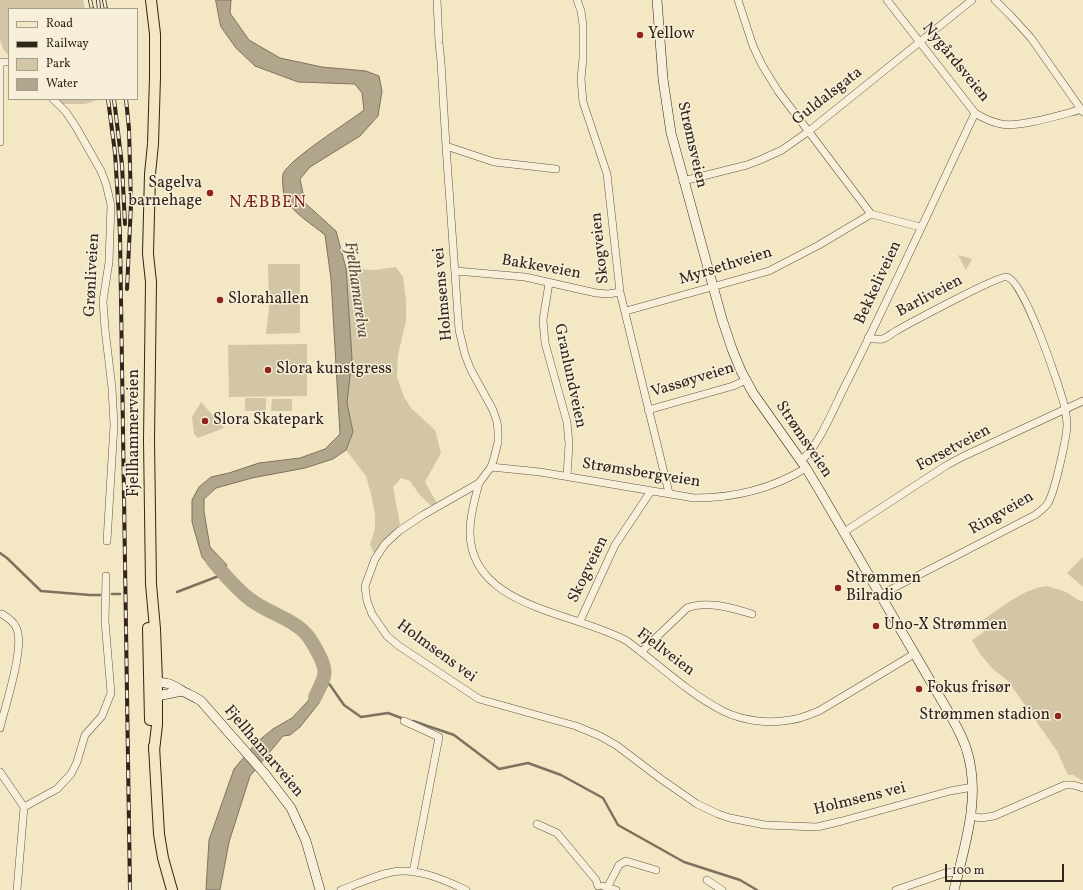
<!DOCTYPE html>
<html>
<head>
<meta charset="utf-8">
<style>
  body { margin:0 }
  #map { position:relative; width:1083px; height:890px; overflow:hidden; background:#f3e7c4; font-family:Vollkorn,serif }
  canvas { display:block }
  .legend { position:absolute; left:8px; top:8px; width:130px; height:92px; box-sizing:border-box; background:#f7efd9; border:1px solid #a79f8d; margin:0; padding:5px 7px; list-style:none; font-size:12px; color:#30261b }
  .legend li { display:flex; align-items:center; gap:8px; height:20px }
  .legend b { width:20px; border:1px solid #a79f8d }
  .scale { position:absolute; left:945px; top:864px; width:119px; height:18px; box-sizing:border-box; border:2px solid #30261b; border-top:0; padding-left:5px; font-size:12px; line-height:14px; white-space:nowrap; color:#30261b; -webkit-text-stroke:3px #f7efd9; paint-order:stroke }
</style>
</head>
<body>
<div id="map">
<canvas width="1083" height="890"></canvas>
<ul class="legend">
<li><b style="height:5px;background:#f3e7c4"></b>Road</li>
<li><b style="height:5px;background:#30261b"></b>Railway</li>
<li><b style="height:11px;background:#d2c6a7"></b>Park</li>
<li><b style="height:11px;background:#b1a58b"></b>Water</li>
</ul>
<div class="scale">100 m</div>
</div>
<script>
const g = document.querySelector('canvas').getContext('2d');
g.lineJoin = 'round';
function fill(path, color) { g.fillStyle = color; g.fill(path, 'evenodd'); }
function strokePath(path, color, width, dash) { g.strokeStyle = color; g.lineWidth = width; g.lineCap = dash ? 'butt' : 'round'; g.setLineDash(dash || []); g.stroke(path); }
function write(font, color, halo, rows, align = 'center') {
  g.font = font + ' Vollkorn,serif'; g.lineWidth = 3; g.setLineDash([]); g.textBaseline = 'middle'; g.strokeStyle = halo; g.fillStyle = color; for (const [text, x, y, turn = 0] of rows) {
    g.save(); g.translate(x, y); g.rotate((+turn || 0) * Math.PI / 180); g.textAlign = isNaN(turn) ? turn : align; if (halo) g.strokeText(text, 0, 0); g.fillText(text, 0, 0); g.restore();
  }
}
fill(new Path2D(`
  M0,0h83l2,9h-76v47l-6,-7 -3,-9z
  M54,99h46l-15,5h-26z
  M958,255l14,4 -6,11z
  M268,264h32v69l-34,1 3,-27z
  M396,267l7,10 3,24v20l-8,34 -1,22 7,20 8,12 23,21 6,23 -16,29 13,23h-8l-11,-11 -9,-13 -9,-3 -8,9 7,37 -22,38 -8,-17 5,-17v-13l-4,-21 -5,-18 -20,-26 7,-18 -6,-29 5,-45 -6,-90 28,2z
  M307,344v52l-78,1 -1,-52z
  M245,398h21v13h-21z
  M272,399h20v12h-21z
  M201,402l23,26 -26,10 -4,-4 -2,-17z
  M1083,557v30l-16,-14z
  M1047,586l19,6 14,9h3v180l-10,-6h-5l-11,-24 -49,-70 -15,-12 -13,-15 -8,-14 12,-8 -4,-6 3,-6c19,-13 40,-31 64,-34z`), '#d2c6a7');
const water = new Path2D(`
  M216,0h15l-1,13 19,27 31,18 42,9 44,4 13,5 3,15 -4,25 -18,20 -50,31 -10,12 5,24 31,28 10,37 6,90 -5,45 6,29 -7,18 -13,9 -28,9 -53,10 -36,10 -12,11v13l6,35 17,18 -3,9 -12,-5 -10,-12 -10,-35v-22l7,-13 12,-10 18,-4 30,-10 41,-5 25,-9 15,-15 -9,-155 -6,-44c-13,-11 -31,-21 -40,-37 -2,-3 -3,-21 -2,-24 6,-15 66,-52 81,-64l-2,-17 -7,-9 -57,-2 -43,-16 -19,-18 -15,-21z
  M318,677l10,8 -7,12 -2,6 -19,24 -10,8 -7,1 -33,40 -21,66 -9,48h-14l3,-50 25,-71 23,-27 16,-13 19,-11 16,-17 8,-13z`);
fill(water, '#b1a58b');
strokePath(water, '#7d725e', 1);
strokePath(new Path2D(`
  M0,553l7,5 34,33 49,4h10
  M177,592l47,-18
  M112,594h8
  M324,680l6,5 14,20 17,12 27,-4 16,6
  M413,721l41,14 45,34 29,-6 33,12 42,23 15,27 66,37 56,18 17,10`), '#7d725e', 2.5);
strokePath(new Path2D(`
  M212,560c12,14 24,29 39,40 15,12 44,20 55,34 4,4 7,10 10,15 13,23 10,26 -1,48`), '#b1a58b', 14);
const street = new Path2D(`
  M437,0l2,43 2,19 5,84 13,184 6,25 6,15 22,40 4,12 1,9v11l-4,16 -3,9 -12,16 -56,32 -24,16 -14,13 -10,15 -10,27 2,15 5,13 15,22 12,10 80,53 97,27 24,10 16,9 45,34 36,25 21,10 12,4 35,7 52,2 25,-6 108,-30 23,-4
  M577,0l4,11 2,14v33l-2,21 2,23 24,72 13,118 49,201
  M738,0l15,46 9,19 16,26 93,123 49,13
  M887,0l88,113c8,5 16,9 26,11 18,4 62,-10 82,-15
  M995,0l16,16 20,22 52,74
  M0,62h9
  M0,65v77
  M53,99l13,13 10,15 25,44 5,13 5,21 -2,57 -6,39 2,28 7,59 2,37 -7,116
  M446,146l48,16 62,7
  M683,181l64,-16 13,-5 22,-10 27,-19 163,-131
  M456,271l69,6 71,16 12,1 12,-2
  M549,283l-6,37 2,23 22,79 2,22 -2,32
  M626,311l143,-40 50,-26 52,-31
  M868,338c5,1 11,2 15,1 5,-2 9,-6 13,-8 14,-8 103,-56 111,-54 18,5 53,111 58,131 1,6 2,13 2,18 -1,14 -12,65 -19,77 -3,5 -8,8 -13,12l-155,80
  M648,410l85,-24 13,-6
  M801,460c19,-14 35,-58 47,-80 44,-88 85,-178 127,-267
  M491,467l49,5 154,26c39,0 78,-9 112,-30
  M479,483c-4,16 -9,31 -9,48 -1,77 106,81 157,110 31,23 61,52 96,70 20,10 46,13 67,9 10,-1 19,-5 29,-9l95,-57
  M844,532l103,-67 17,-9 119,-55
  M580,621l35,-76 36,-54
  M641,652l46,-44c19,-8 46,0 65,6
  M404,721l35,16 -26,135
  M0,728c5,-22 26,-83 16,-101 -3,-6 -9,-10 -14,-13
  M0,772l24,35
  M971,816l10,2 13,-2 71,-31h8l10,3
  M537,824l20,9 39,47 2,6
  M707,880l15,10
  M603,886l13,4
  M607,888l12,-23 7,-4 30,9
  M17,890l7,-83 33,-18 14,-15 6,-12 8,-27 17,-19 9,-23 -6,-72 1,-45
  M341,890c16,-6 31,-13 47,-17 25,-7 55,6 78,17
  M896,890l49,-17 13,-1`);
const secondary = new Path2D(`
  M657,0l6,79 8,54 51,186 10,30 9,22 12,22 53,75 15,25 131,225c6,11 12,22 15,33 14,46 -2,94 -13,139
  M182,691l-25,5 -7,-7 7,-7c12,1 14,2 24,8 6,4 13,6 20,11l64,73 26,34 15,33 14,49`);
const primary = new Path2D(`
  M151,0l4,34v43l-2,67 -3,30 -2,80 3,28 -2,158 2,144 4,45 2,53v43l-3,26
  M148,628l2,92
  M154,746l5,88 4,24 9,32`);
strokePath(street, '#615645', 8);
strokePath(secondary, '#30261b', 10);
strokePath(primary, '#30261b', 12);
strokePath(street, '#f7efd9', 7);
strokePath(secondary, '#f7efd9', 9);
strokePath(primary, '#f3e7c4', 10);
const rail = new Path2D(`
  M90,0l2,9
  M98,0l1,9
  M104,0l2,9
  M108,99l7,54 5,81 10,656
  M114,99l8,66 3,59
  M126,99l3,30 2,75 -4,85`);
strokePath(rail, '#30261b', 4);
strokePath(rail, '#f7efd9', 2.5, [8]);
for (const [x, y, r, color] of [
  [640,35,4,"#8f2418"],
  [210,193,4,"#8f2418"],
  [220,300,4,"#8f2418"],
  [268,370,4,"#8f2418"],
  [205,421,4,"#8f2418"],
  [838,588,4,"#8f2418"],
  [876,626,4,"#8f2418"],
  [919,689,4,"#8f2418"],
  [1058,716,4,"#8f2418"]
]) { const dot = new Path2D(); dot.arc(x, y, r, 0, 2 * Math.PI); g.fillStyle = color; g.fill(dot); strokePath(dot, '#f7efd9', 1.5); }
write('16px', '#30261b', '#f7efd9', [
  ["Yellow",648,35],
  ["Sagelva",202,184,"right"],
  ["barnehage",202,202,"right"],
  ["Slorahallen",228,300],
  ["Slora kunstgress",276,370],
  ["Slora Skatepark",213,421],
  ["Strømmen",846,579],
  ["Bilradio",846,597],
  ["Uno-X Strømmen",884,626],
  ["Fokus frisør",927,689],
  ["Strømmen stadion",1050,716,"right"]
], 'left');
write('16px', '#30261b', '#f7efd9', [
  ["Nygårdsveien",955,63,51],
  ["Guldalsgata",828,97,-38],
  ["Strømsveien",691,145,77],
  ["Skogveien",601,248,-96],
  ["Myrsethveien",726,267,-17],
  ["Bakkeveien",541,268,10],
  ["Grønliveien",93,275,-87],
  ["Bekkeliveien",879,283,-65],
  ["Holmsens vei",444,294,-95],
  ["Barliveien",930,297,-28],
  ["Granlundveien",569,376,78],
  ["Vassøyveien",693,381,-17],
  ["Fjellhammerveien",135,433,-90],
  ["Strømsveien",803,440,56],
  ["Forsetveien",954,449,-28],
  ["Strømsbergveien",641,474,9],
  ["Ringveien",1002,514,-30],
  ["Skogveien",589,570,-64],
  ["Holmsens vei",436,652,36],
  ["Fjellveien",665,653,37],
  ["Fjellhamarveien",263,752,50],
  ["Holmsens vei",860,800,-14]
]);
g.letterSpacing = '1px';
write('17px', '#7a1f14', '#f7efd9', [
  ["NÆBBEN",268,204]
]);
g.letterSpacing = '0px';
write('italic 17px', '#5d5242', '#f7efd9', [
  ["Fjellhamarelva",355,290,82]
]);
</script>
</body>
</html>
